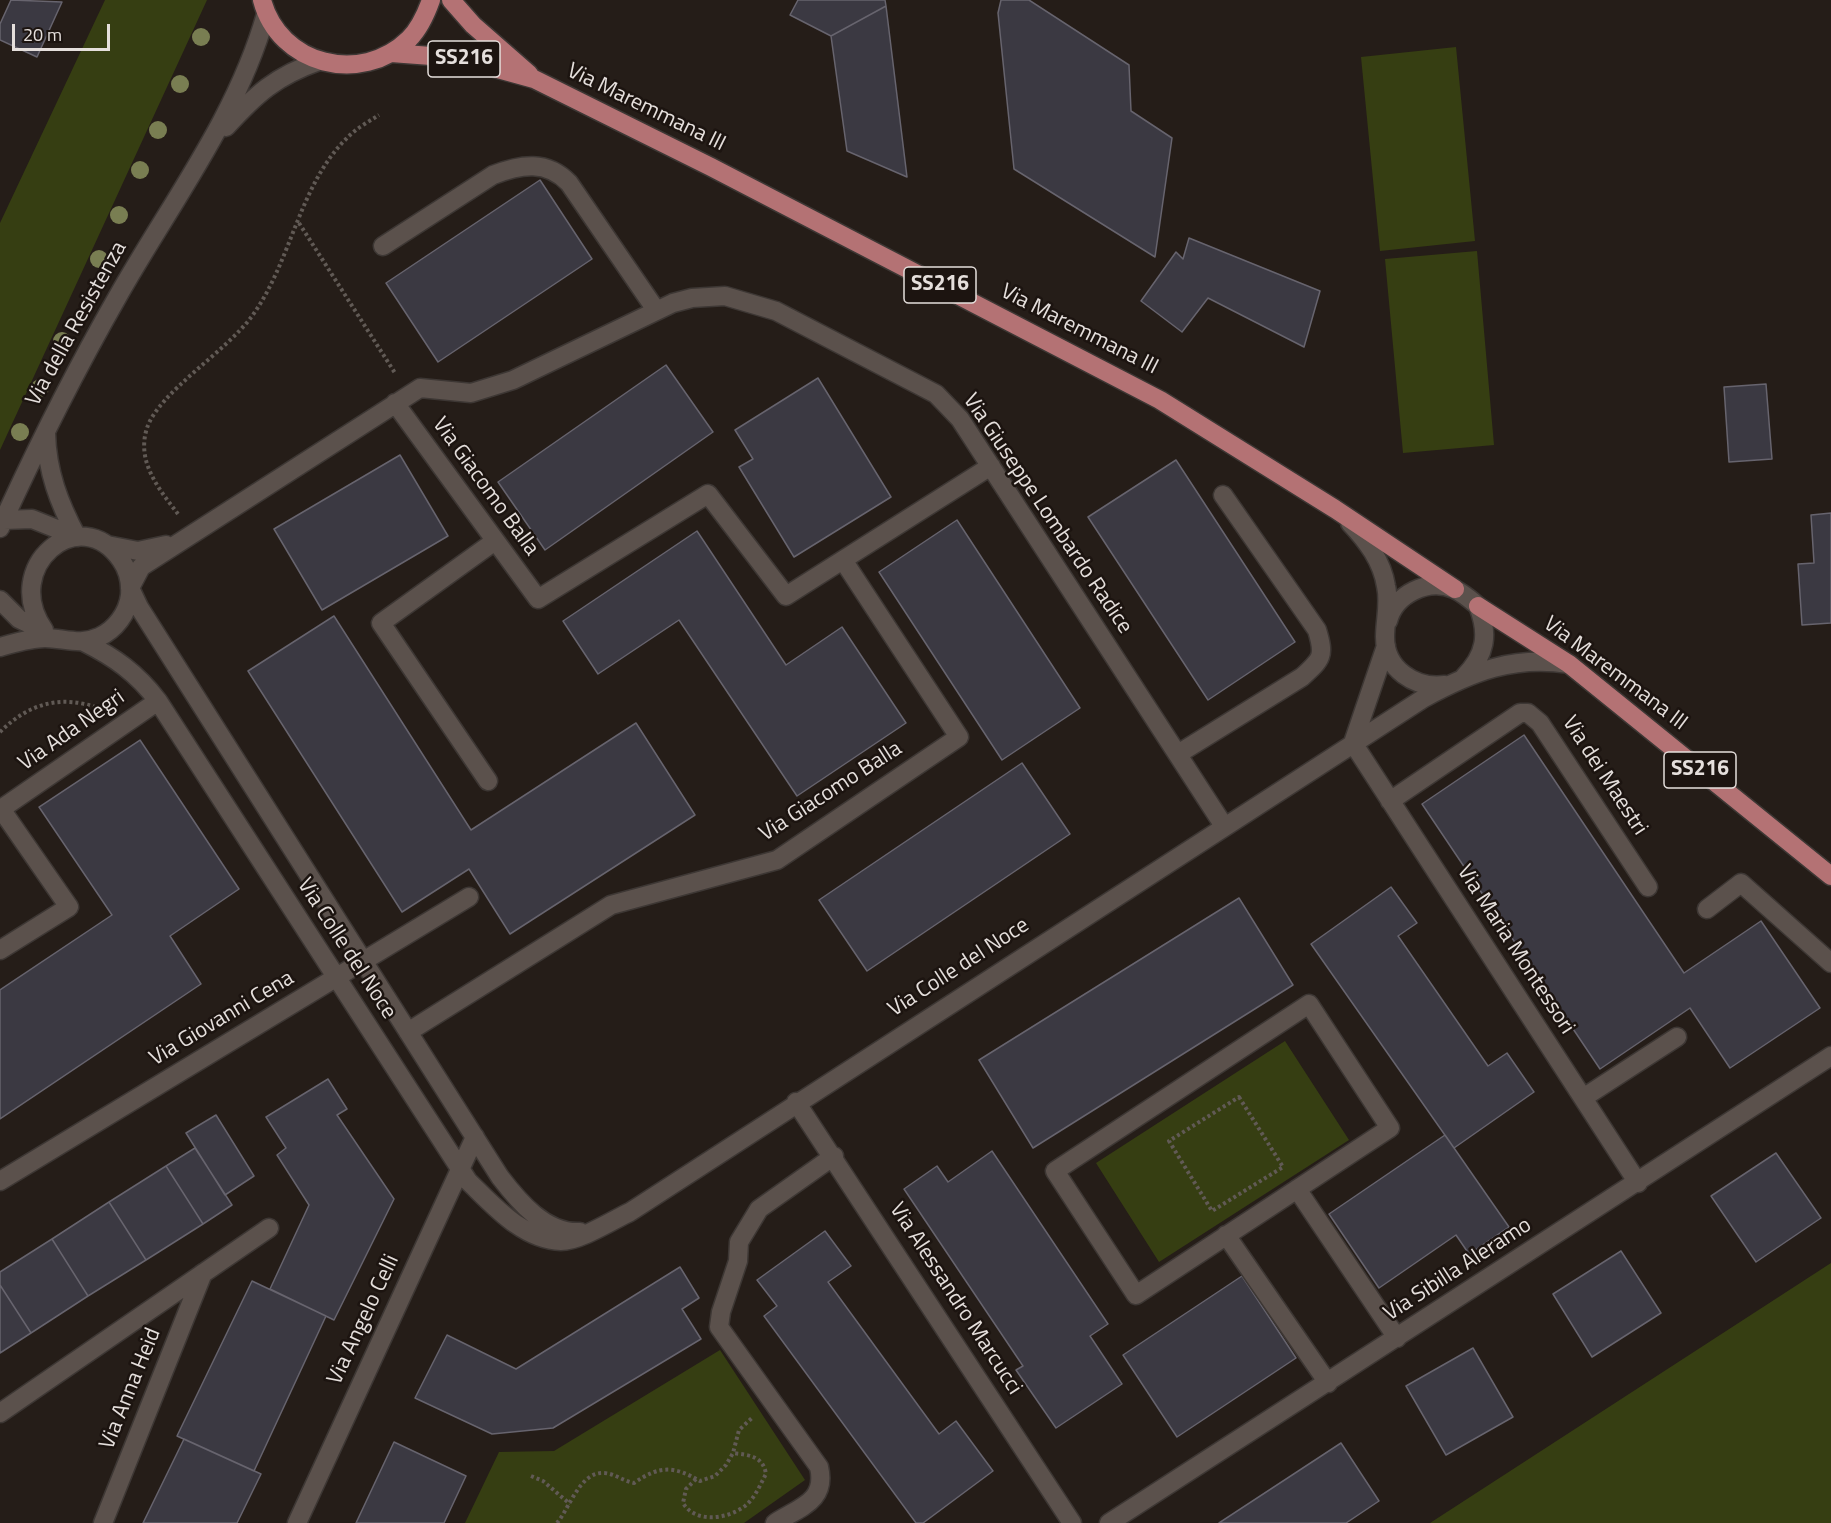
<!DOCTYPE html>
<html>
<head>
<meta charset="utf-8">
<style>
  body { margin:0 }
  #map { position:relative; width:1831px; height:1523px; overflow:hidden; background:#251d18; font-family:"Titillium Web",sans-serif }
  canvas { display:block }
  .scale { position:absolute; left:12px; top:24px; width:98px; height:27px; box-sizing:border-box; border:3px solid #e5dfdc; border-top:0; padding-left:8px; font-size:18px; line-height:21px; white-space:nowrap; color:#e5dfdc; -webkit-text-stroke:4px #1c1410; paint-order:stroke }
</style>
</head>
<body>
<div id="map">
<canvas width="1831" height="1523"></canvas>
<div class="scale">20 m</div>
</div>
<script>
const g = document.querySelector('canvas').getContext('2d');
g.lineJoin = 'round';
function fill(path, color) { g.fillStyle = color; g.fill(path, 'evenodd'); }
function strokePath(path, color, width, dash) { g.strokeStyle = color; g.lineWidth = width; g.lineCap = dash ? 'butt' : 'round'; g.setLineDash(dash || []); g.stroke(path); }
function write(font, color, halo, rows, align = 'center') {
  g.font = font + ' "Titillium Web",sans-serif'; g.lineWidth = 5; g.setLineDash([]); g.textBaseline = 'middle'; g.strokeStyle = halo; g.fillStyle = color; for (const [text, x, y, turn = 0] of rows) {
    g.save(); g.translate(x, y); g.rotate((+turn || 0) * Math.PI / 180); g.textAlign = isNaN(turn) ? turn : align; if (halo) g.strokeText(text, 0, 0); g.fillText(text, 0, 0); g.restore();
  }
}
fill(new Path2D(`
  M105,0h102l-207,450v-227z
  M1456,47l19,194 -95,10 -19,-194z
  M1477,251l17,194 -91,8 -18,-194z
  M1285,1041l64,99 -190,122 -63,-99z
  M1831,1263v260h-401z
  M720,1350l85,130 -61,43h-279l34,-71 55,-1z`), '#363e12');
const building = new Path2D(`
  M11,0l51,2 -25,55 -37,-17v-16z
  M798,0h87l1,6 -55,30 -41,-21z
  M1001,0h28l100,65 2,46 41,27 -17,119 -141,-88 -16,-156z
  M886,6l21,171 -60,-26 -16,-115z
  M540,180l52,79 -154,103 -52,-79z
  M1189,238l131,53 -16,56 -96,-49 -26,34 -41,-31 35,-49 7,7z
  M666,365l47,67 -168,118 -47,-68z
  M818,378l73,119 -97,60 -55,-90 14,-8 -18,-29z
  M1766,384l6,75 -43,3 -5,-75z
  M400,455l48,81 -126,74 -48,-81z
  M1176,460l119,182 -87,58 -120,-183z
  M1831,513v110l-29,2 -4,-61 16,-1 -3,-48z
  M957,520l123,188 -78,52 -123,-188z
  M697,531l89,134 56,-38 64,96 -109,73 -118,-176 -81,54 -35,-53z
  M334,616l137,214 165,-107 59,92 -185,119 -41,-65 -67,43 -154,-241z
  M1524,735l160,238 77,-52 59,87 -90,60 -40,-60 -90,61 -178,-265z
  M140,740l99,149 -69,47 31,48 -201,135v-129l112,-75 -73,-108z
  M1022,763l48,71 -203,137 -48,-71z
  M1391,887l26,36 -19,13 90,130 19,-13 27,39 -80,56 -143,-204z
  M1239,898l54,87 -260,163 -54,-88z
  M328,1079l19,30 -10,6 57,84 -60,121 -64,-31 39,-84 -32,-50 9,-7 -20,-31z
  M216,1115l38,61 -29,19 -39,-62z
  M1445,1135l64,92 -40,27 -13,-19 -77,53 -50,-74z
  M195,1148l37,57 -29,19 -37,-58z
  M992,1151l116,173 -18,12 32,48 -66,44 -40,-58 7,-4 -119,-177 33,-23 11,16z
  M1776,1153l45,65 -65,44 -45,-66z
  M166,1166l37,58 -57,36 -37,-58z
  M109,1202l37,58 -58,36 -36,-57z
  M825,1231l26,35 -23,16 111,152 17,-13 37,50 -70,52h-7l-152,-207 13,-10 -20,-26z
  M52,1239l36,57 -57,37 -31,-48v-13z
  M1621,1251l40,62 -69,44 -39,-63z
  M680,1267l19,31 -17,11 19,30 -148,89 -61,6 -77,-36 32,-63 69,34z
  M1242,1276l54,82 -119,79 -54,-82z
  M252,1281l74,35 -72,155 -77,-35z
  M0,1285l31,48 -31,20z
  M1473,1348l40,69 -67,38 -40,-69z
  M184,1439l77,35 -24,49h-94z
  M394,1442l72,34 -22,47h-88z
  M1341,1443l38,58 -33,22h-127z`);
fill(building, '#3b3942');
strokePath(building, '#67646e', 1.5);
const minor = new Path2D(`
  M226,127c30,-33 50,-51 93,-66
  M383,246l110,-71c28,-11 54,-15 76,8l87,127
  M395,403l143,196 170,-105 78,102 205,-130
  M46,433c1,39 13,70 31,104
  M4,520l28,-1 45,18
  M1350,523c17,18 32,38 36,63 4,17 -1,34 -1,51 0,32 30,52 60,48
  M0,528c36,-79 75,-157 118,-232 52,-92 119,-179 148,-282
  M107,545l31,6 28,-6
  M130,588l11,-21 279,-179 51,5 42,-13 160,-77 19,-5 33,-2 51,15 160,83 24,25 264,407
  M130,588l9,19 361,570c19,25 46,57 80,55
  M0,600l19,19 23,11
  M1388,621c7,-27 40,-43 66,-32 9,4 17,11 24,17 11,28 8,49 -14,71
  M84,642c30,15 53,31 74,59l310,480c25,24 55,59 93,60 19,0 52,-21 69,-29l794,-514c48,-26 90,-43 145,-34
  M0,647c15,-4 30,-9 45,-9 19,0 35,8 54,-1 16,-7 29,-24 31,-42 1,-13 -2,-25 -9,-35 -41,-60 -121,7 -77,70
  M1353,743l285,440
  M1353,743l33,-97
  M1178,754l124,-77c20,-18 23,-21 15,-47l-94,-135
  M488,781l-107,-158 114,-82
  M1390,801l130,-88h8l12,10 108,164
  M1707,909l34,-26 90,80
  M0,950l69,-43 -68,-98 157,-108
  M1309,1004l81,124 -254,167 -81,-124z
  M408,1032l203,-127 166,-45 182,-123 -116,-177
  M1583,1098l94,-61
  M796,1102l276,421
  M0,1181l469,-284
  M1297,1189l100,149
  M1226,1235l102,148
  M0,1413l269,-185
  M103,1523l100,-250
  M297,1523l178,-386
  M775,1523c25,-16 52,-22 44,-56l-100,-140 2,-15 17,-51 1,-19 20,-33 75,-53
  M1109,1523l722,-467`);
const major = new Path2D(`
  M262,0c17,65 99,86 147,39 11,-11 17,-25 22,-39
  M451,0l22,25 56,49
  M391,53l67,5 76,21 177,88 449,233 175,109 120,80
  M1478,606l91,58 262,212`);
strokePath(minor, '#3d3734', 21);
strokePath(major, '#3d3734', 21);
strokePath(new Path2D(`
  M299,223l96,150
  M178,514c-19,-25 -42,-52 -31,-86 12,-36 79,-76 105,-112 39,-53 47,-131 94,-177 9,-10 22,-17 33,-24
  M0,732c29,-29 62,-38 101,-23
  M1239,1097l44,70 -71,44 -43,-70z
  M531,1476l12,5 27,23
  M696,1479l-10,10 -3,14c12,20 43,17 62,3 10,-8 15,-21 21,-32 -3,-18 -17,-19 -33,-21
  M557,1523c12,-14 23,-51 46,-50 11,0 20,8 31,10 26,-18 40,-17 66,-2l15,-5 11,-11 7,-12 6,-23 14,-13`), '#615a55', 4, [3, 3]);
strokePath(minor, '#5b514c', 18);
strokePath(major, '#b47274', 18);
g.fillStyle = '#797e52';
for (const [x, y] of [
  [201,37],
  [180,84],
  [158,130],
  [140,170],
  [119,215],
  [99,259],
  [62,341],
  [40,388],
  [20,432]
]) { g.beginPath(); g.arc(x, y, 9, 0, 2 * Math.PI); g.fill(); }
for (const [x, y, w] of [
  [464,59,72],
  [940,285,72],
  [1700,770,72]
]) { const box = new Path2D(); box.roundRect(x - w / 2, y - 18, w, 36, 4.5); g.fillStyle = '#1c1410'; g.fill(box); strokePath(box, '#e5dfdc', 1.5); }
write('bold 21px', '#e5dfdc', null, [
  ["SS216",464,59],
  ["SS216",940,285],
  ["SS216",1700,770]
]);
write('22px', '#e5dfdc', '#1c1410', [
  ["Via Maremmana III",646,108,26],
  ["Via della Resistenza",77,324,-61],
  ["Via Maremmana III",1079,330,27],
  ["Via Giacomo Balla",485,487,54],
  ["Via Giuseppe Lombardo Radice",1047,514,56],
  ["Via Maremmana III",1615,674,37],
  ["Via Ada Negri",72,731,-35],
  ["Via dei Maestri",1604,776,57],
  ["Via Giacomo Balla",831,792,-33],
  ["Via Colle del Noce",346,949,57],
  ["Via Maria Montessori",1515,950,57],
  ["Via Colle del Noce",959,968,-33],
  ["Via Giovanni Cena",222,1019,-31],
  ["Via Sibilla Aleramo",1458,1270,-33],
  ["Via Alessandro Marcucci",955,1299,57],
  ["Via Angelo Celli",364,1320,-65],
  ["Via Anna Heid",131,1389,-68]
]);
</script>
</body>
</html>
